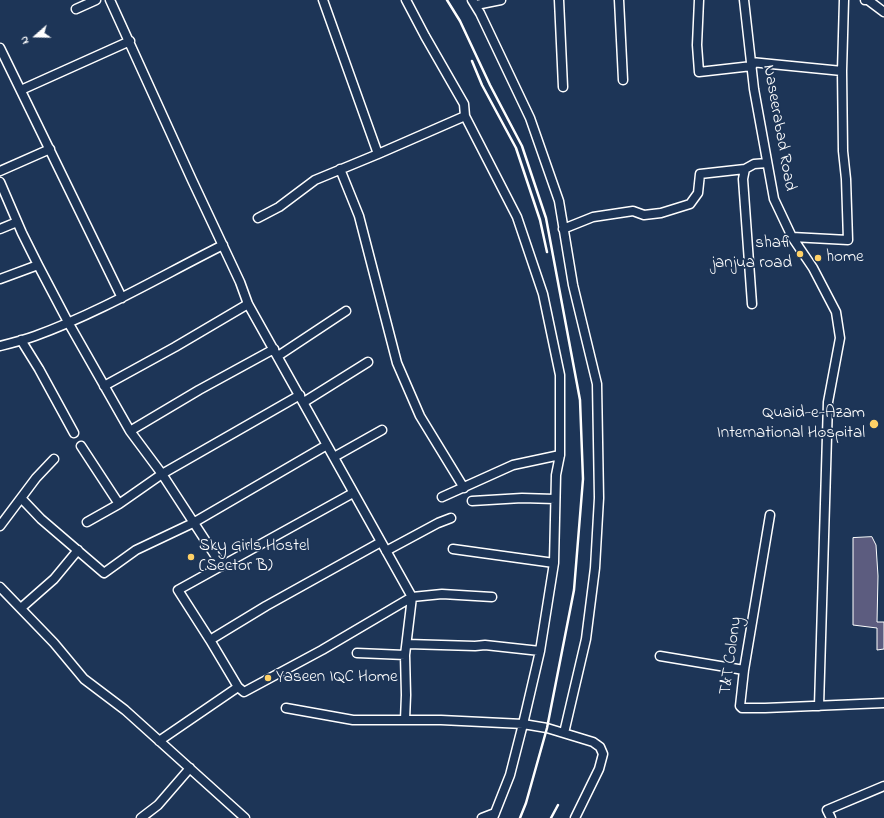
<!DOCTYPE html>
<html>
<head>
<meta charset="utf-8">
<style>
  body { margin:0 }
  #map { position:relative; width:884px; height:818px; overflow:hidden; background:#1d3557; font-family:"Indie Flower",sans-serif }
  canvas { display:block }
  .north { position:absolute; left:16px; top:16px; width:40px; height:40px; -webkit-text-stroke:3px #1d3557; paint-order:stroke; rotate:250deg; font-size:11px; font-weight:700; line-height:16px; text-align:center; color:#fff }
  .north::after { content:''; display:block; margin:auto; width:14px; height:18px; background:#fff; clip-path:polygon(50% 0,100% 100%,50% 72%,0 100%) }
</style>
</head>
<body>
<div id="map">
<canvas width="884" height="818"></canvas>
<div class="north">N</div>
</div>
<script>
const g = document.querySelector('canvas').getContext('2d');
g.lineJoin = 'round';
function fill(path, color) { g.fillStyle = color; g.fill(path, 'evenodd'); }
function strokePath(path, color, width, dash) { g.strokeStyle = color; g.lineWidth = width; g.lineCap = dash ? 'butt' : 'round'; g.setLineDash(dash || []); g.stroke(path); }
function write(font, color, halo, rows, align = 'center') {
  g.font = font + ' "Indie Flower",sans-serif'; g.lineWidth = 3.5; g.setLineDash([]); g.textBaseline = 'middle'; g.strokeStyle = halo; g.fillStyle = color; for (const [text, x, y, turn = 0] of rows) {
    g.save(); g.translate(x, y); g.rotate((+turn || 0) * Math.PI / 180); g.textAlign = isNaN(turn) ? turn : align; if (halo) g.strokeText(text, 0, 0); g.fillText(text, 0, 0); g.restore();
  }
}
const building = new Path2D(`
  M872,537l4,8 2,31 -1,46h7v27l-7,1v-22l-24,-3v-87z`);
fill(building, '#5c5c7f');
strokePath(building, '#fff', 1);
const minor = new Path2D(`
  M110,0l82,180 48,102 8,22 164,293 -7,58 1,40 -1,25
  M323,0l55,154 87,-38
  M406,0l19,36 39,68 1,12 52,101 26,77 17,81v80l-4,20 -2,88 -14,88 -17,73 -13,51 -17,43
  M472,0l8,13 50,105 29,83 14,84 24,99 2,114 -4,70 -9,71 -22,94
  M559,0l4,87
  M619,0l4,80
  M699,0l-2,45 2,27 53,-6
  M744,0l10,89 20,110 18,38 21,31 23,44 4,26 -12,64 -9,304
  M865,0h3l16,12
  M476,5l25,-5
  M76,9l20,-9
  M0,48l122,250
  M751,62l91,9
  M21,90l109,-49
  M340,169l19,47 38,147 23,53 44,72
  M0,171l50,-22
  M0,182l22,51 16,32 30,57 62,109 32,43 60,92
  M258,218l21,-11 36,-27 63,-26
  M0,229l17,-7
  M563,229l30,-12 40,-6 11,4 17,-2 29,-9 8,-11 2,-19 45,-5
  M792,237l56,3 -2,-61 -3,-28 -1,-80 2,-71
  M0,279l38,-14
  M752,304l-9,-125 2,-10 9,-5 13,-1
  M21,340l18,29 35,64
  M0,346c12,-3 24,-6 35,-10 66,-24 126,-60 188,-91
  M278,356l68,-45
  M104,386l71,-39 73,-43
  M304,402l64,-40
  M130,431l69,-41 75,-41
  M81,446l38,58
  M334,457l48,-27
  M442,497l71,-32 47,-10
  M21,498l15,-20 18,-19
  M472,501l50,-3 33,1
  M770,515l-26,155 -4,36 2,2h23l119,-5
  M87,522l32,-18 43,-30 138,-79
  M0,526l21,-28 20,21 63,54 32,-23 57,-27 134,-78
  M453,549l101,14
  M386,551l52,-28 13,-5
  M0,587l54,56 30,36 41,31 120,108
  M21,608l33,-29 24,-29
  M210,640l-32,-50 175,-97
  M407,644l68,2 10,-1 55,6
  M357,653l48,2
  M660,656l84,14
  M238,687l-28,-47 56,-34 115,-64
  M286,708l67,12h88l82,4 24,4 46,14 7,5 3,7 -4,15 -24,49
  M159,741l79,-54 6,5 78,-42 90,-53 30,-3 50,3
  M141,818l17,-13 32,-37
  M482,818l13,-5
  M831,818l-4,-8 57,-24`);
strokePath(minor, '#fff', 11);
strokePath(minor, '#1d3557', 8);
strokePath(new Path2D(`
  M447,0l13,21 30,64 32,61 24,72 34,182 3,79 -9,111 -27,138 -21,75 -6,15
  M472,61l10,24 34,63 24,72 7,32
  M551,818l7,-13`), '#fff', 2.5);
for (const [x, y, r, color] of [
  [800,254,4,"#ffd166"],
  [818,258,4,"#ffd166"],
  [874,424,5,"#ffd166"],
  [191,557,4,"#ffd166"],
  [268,678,4,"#ffd166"]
]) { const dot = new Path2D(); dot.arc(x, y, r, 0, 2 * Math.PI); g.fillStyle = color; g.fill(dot); strokePath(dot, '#1d3557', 1.5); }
write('17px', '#fff', '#1d3557', [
  ["Naseerabad Road",778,128,80],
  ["T&T Colony",732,656,-82]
]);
write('17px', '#fff', '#1d3557', [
  ["shafi",792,244,"right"],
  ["janjua road",792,264,"right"],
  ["home",826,258],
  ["Quaid-e-Azam",865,414,"right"],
  ["International Hospital",865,434,"right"],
  ["Sky Girls Hostel",199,547],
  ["(Sector B)",199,567],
  ["Yaseen IQC Home",276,678]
], 'left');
</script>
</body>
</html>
